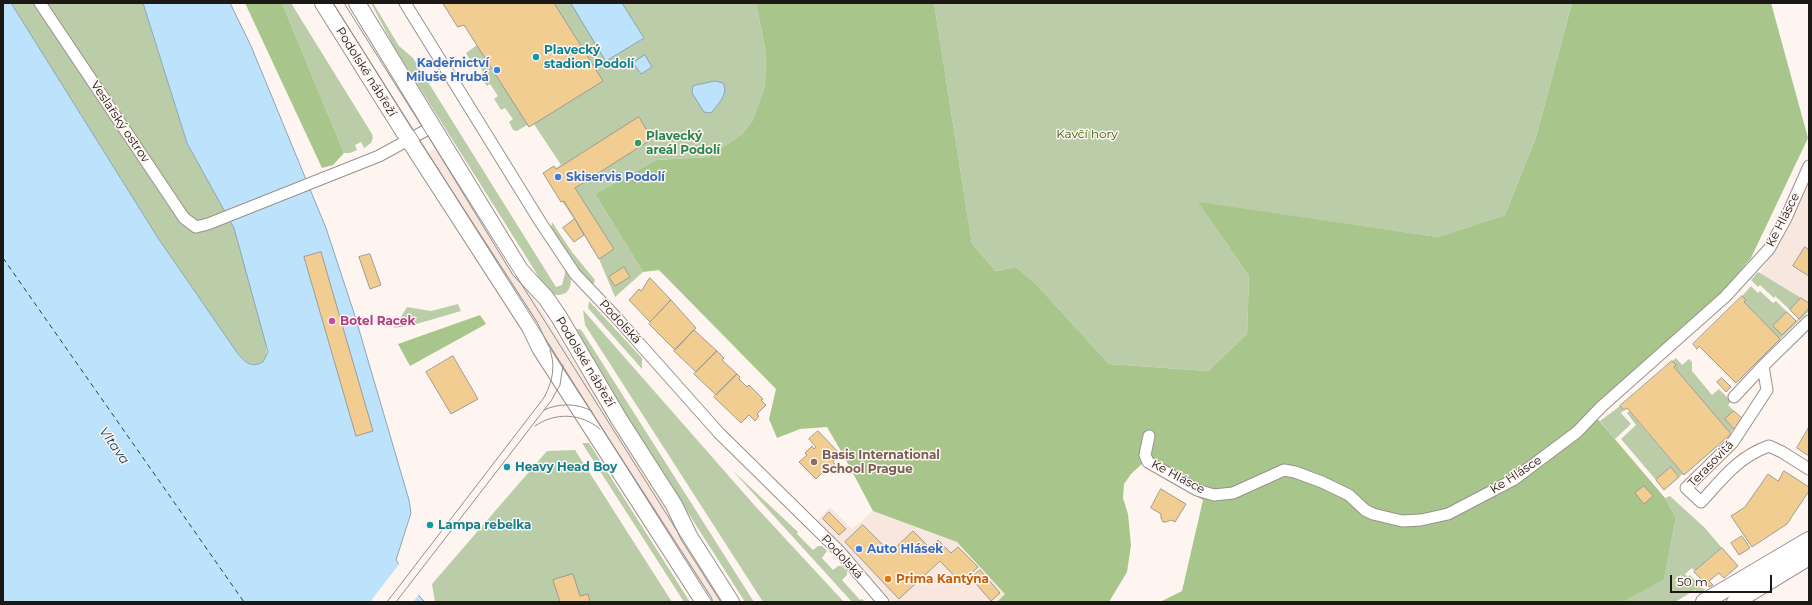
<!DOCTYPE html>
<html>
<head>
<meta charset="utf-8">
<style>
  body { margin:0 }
  #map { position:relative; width:1812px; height:605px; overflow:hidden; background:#fef5f0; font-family:Montserrat,sans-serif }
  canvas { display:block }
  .frame { position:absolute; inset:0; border:4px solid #1b1816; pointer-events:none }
  .scale { position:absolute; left:1670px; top:575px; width:102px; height:18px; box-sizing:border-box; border:2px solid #1b1816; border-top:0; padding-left:5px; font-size:12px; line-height:14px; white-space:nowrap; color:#1b1816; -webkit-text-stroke:3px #fef5f0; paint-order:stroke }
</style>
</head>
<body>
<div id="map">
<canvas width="1812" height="605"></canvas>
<div class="frame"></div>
<div class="scale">50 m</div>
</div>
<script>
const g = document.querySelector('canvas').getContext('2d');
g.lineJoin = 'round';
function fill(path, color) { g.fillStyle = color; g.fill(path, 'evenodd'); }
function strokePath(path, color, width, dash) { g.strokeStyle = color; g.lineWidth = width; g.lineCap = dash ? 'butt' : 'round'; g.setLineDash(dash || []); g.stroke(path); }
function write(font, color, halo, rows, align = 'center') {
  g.font = font + ' Montserrat,sans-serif'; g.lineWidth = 3; g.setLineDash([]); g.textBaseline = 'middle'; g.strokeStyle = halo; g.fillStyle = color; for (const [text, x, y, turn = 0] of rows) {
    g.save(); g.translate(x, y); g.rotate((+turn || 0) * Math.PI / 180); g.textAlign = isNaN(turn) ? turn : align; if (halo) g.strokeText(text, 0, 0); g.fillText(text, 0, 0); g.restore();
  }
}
fill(new Path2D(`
  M433,150h6l31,48 257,404h-19l-280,-446 2,-5z
  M1809,176v127l-49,-30 23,-37z
  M830,507l22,22 21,-18 84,31 48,52 -8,8h-28l-2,-2 -2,2h-73l-23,-29 -52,-52z`), '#f7e7de');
fill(new Path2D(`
  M11,3h132l44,140 47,85 32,115 1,12 -4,7c-12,6 -17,1 -25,-8l-80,-116z
  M282,3h9l81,131 1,4 -2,5 -7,5 -3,-6 -6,3 2,5 -7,3h-6z
  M371,3h2l26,43 14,12 143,229 6,-2 4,-16c6,9 7,16 0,24 -8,3 -12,3 -19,-3l-153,-243z
  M443,3h313l10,50 -1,33 -12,34 -11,14 -33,23 -53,3 -61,34 48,78 -28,25 -16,-38 -15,-24 -10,7 -11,-14 11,-9 -31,-46 11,-7 2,2 5,-3 -27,-41 -5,3 -2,-2 -10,6 -4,-1 -4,-8 4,-3 -8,-11 -4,2 -7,-11 4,-3 -8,-12 -3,2 -8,-11 4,-3 -8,-12 -4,2 -5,-9 11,-8 -13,-20 -6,2z
  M934,3h638l-36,134 -31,78 -67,22 -239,-34 50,73 -2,58 -39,37 -99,-7 -73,-80 -20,-17 -20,4 -24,-27z
  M552,222l20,30 23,28 -2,6 -18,-20 -24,-38z
  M1758,272l2,1 41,25 -11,12 -15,-14 -1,2 -14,-13 -2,2 -7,-7z
  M1751,286l7,7 2,-2 13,12 3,-2 11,11 -14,14 9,9 27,-27v3l-29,28 -36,-37 2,-2 -4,-4z
  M589,301l53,57v11l-54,-61z
  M458,304l3,7 -48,14 -19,3 13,-21 24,4z
  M583,310l173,197 88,95h-81l-178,-277z
  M577,329h3l2,2 172,271h-9l-173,-271z
  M1676,358l6,7 7,-6 3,3v9l20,24 7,-6 12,12 -3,4 6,6 -9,8 9,10 -4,4 -56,-66 2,-2 -4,-4z
  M1620,406l4,4 -3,3 10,11 -16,15 -15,-18z
  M1629,411l54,63 -4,3 -8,-10 -15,13 -35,-41 15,-14 -9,-12z
  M582,443h7l101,159h-6z
  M575,450l97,152h-237l-3,-18 115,-133z
  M732,470l66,62 -1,2 16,16 5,-4h4l5,5 -5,7 11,12 5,-4h4l5,5v4l-5,5 18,20 2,-1 3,3h-13z
  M1670,496l35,32 17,20 -27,23 -3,-3 -7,6 3,3 2,-2 11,13 5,1 -7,5 -4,-4 -20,12h-52l41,-24 12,-60 -11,-20z`), '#bacda8');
fill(new Path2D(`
  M245,3h37l62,150 -11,12 -11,3z
  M756,3h178l38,241 24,27 20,-4 20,17 73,80 99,7 39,-37 2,-58 -51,-74 240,35 67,-22 31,-78 36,-134h199l37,135 -57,120 -32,38 -128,115 74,87 11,20 -12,61 -41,23h-463l22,-11 21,-91 -35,-19 -25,-18 -12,11 -7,10 -1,14 5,16 3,31 -4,27 -18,30h-112l8,-8 -48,-52 -84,-31c-15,-28 -29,-56 -46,-84l-27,2 -23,9 -8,-19 7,-30 -117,-119 -16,2 -48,-78 61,-34 53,-3 33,-23 11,-14 12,-34 1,-33z
  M480,315l6,9 -76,42 -12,-22z`), '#a8c68b');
const water = new Path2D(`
  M3,3h8l147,235 80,116c8,9 13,14 25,8l5,-10 -34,-124 -47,-85 -44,-140h87l21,43 75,182 29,88 54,184 2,13 -15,47 24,37 5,5h-422z
  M571,3h51l22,35 -38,23z
  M645,55l7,12 -11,7 -8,-11z
  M715,81l8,2c6,11 -5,21 -12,30l-7,-1 -12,-19 1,-7z`);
fill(water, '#bde2fb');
strokePath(water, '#8ca5b6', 1);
fill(new Path2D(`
  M400,563l20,30 -7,9h-43z`), '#fef5f0');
strokePath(new Path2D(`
  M3,258l241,344`), '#134661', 1, [5, 4]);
const building = new Path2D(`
  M443,3h111l49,78 -74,46 -65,-102 -6,2z
  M639,117l13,22 -77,49 39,61 -15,10 -35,-58 -3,1 -18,-29 11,-7 2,3z
  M639,172l3,6 -8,5 -3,-6z
  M575,219l9,16 -10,7 -11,-14z
  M1805,247l4,3v26l-16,-10z
  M321,252l52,179 -17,5 -52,-179z
  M370,254l11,31 -11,4 -11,-32z
  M624,267l6,10 -15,9 -6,-9z
  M650,278l21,22 -21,22 -21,-22 10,-11 2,2z
  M1742,296l4,4 -2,2 36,37 -44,44 -37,-37 -2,3 -4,-5z
  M1801,298l8,5v5l-10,11 -9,-9z
  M671,300l25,28 -21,22 -26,-26z
  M1787,312l9,9 -14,14 -9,-9z
  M694,330l23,21 -21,21 -22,-21z
  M717,351l7,7 -2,2 15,14 -21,21 -22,-21z
  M453,356l25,43 -27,15 -25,-42z
  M1672,361l4,4 -2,2 57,67 -47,41 -57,-67 -3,2 -4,-4z
  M737,374l3,3 -1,2 8,8 2,-2 14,14 -2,1 5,5 -9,9 2,2 -4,5 -6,-6 -8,8 -27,-26z
  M1722,378l9,9 -5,5 -9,-10z
  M1734,411l10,9 -10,9 -9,-10z
  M1809,427v29l-12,-8z
  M818,431l23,24 -8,7 2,2 -10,10 -2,-2 -7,7 -17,-17 8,-7 -2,-2 7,-7 2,3 2,-2 -7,-8z
  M1671,467l8,10 -15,13 -8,-10z
  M1784,471l25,16v4l-22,33 -35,23 -21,-31 14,-9 23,-33 10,7z
  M1644,486l9,10 -9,8 -9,-11z
  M1161,489l25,15 -11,18 -4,-2 -5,2h-3l-2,-4v-4l-10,-6z
  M829,512l17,17 -7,6 -16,-16z
  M863,525l29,29 1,-1 -1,-2 21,-20 17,17 8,-8 13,13 7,-6 20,20 -17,16 -21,-22 -41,38 -54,-57z
  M1742,536l8,12 -11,7 -8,-12z
  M1722,548l16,18 -14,12 -5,-5 -10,8 4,4 -4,2 -15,-15z
  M980,570l20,23 -9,8 -20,-23z
  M573,574l7,22 8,-2 2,8h-30l-7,-22z`);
fill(building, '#f2cd92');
strokePath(building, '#a09b94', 1);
const street = new Path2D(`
  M40,3l144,215 12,9 12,-3 171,-68 53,-29
  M405,3l136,220 34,51 40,42 104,117 121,119 43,50
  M1763,366l4,24 -34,52 -47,46 15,14c22,-24 37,-45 68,-56l13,6 27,17
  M1734,397l29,-31 46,-45
  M1149,436l-4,19 3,7 49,28 17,5 19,-2 51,-23 11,2 27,10 27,13 16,15 8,4 29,7 19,-1 27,-6 65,-34 64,-48 24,-25 124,-110 44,-48 17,-31 23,-52`);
const secondary = new Path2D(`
  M323,3l86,137 121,187 10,21 164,254
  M357,3l163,267 26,28 13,19 60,102 55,86 15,31 42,66
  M1704,602l105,-62
  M1735,602l74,-45`);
strokePath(street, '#99918d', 13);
strokePath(secondary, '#99918d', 18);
strokePath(street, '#fff', 11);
strokePath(secondary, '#fff', 16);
strokePath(new Path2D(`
  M333,3l379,599
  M344,3l378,599
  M544,410c15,-7 33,-7 48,1
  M535,426c20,-14 46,-13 65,3
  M387,602l156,-203c9,-15 13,-32 7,-49
  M396,602l155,-201 9,-16 3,-20`), '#948e8a', 1);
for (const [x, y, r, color] of [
  [536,57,4,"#0f9aa8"],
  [497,70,4,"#3f7fe0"],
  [638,143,4,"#2e9e5b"],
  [558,177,4,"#3f7fe0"],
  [332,321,4,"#d1479c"],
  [814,462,4,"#8d6e63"],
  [507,467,4,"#0f9aa8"],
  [430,525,4,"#0f9aa8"],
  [859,549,4,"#3f7fe0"],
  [888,579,4,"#e8710a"]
]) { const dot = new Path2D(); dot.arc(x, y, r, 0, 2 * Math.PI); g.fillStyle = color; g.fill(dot); strokePath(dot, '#fef5f0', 1.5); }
write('bold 12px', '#0d838f', '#fef5f0', [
  ["Plavecký",544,50],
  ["stadion Podolí",544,64],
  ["Heavy Head Boy",515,467],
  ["Lampa rebelka",438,525]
], 'left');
write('bold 12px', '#366cbe', '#fef5f0', [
  ["Kadeřnictví",489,63,"right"],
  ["Miluše Hrubá",489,77,"right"],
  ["Skiservis Podolí",566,177],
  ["Auto Hlásek",867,549]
], 'left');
write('12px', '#1b1816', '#fef5f0', [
  ["Podolské nábřeží",366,72,58],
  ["Veslařský ostrov",120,122,56],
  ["Ke Hlásce",1783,220,-63],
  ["Podolská",620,322,47],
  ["Podolské nábřeží",585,362,59],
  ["Terasovitá",1711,464,-46],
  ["Ke Hlásce",1516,475,-33],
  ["Ke Hlásce",1178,477,28],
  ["Podolská",842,557,47]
]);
write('12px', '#395b00', '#fef5f0', [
  ["Kavčí hory",1087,134]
]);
write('bold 12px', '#27864d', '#fef5f0', [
  ["Plavecký",646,136],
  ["areál Podolí",646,150]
], 'left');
write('bold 12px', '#b23c85', '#fef5f0', [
  ["Botel Racek",340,321]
], 'left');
write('bold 12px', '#785e54', '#fef5f0', [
  ["Basis International",822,455],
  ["School Prague",822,469]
], 'left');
write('bold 12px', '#c56008', '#fef5f0', [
  ["Prima Kantýna",896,579]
], 'left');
write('italic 13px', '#134661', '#fef5f0', [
  ["Vltava",114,446,55]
]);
</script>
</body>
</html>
